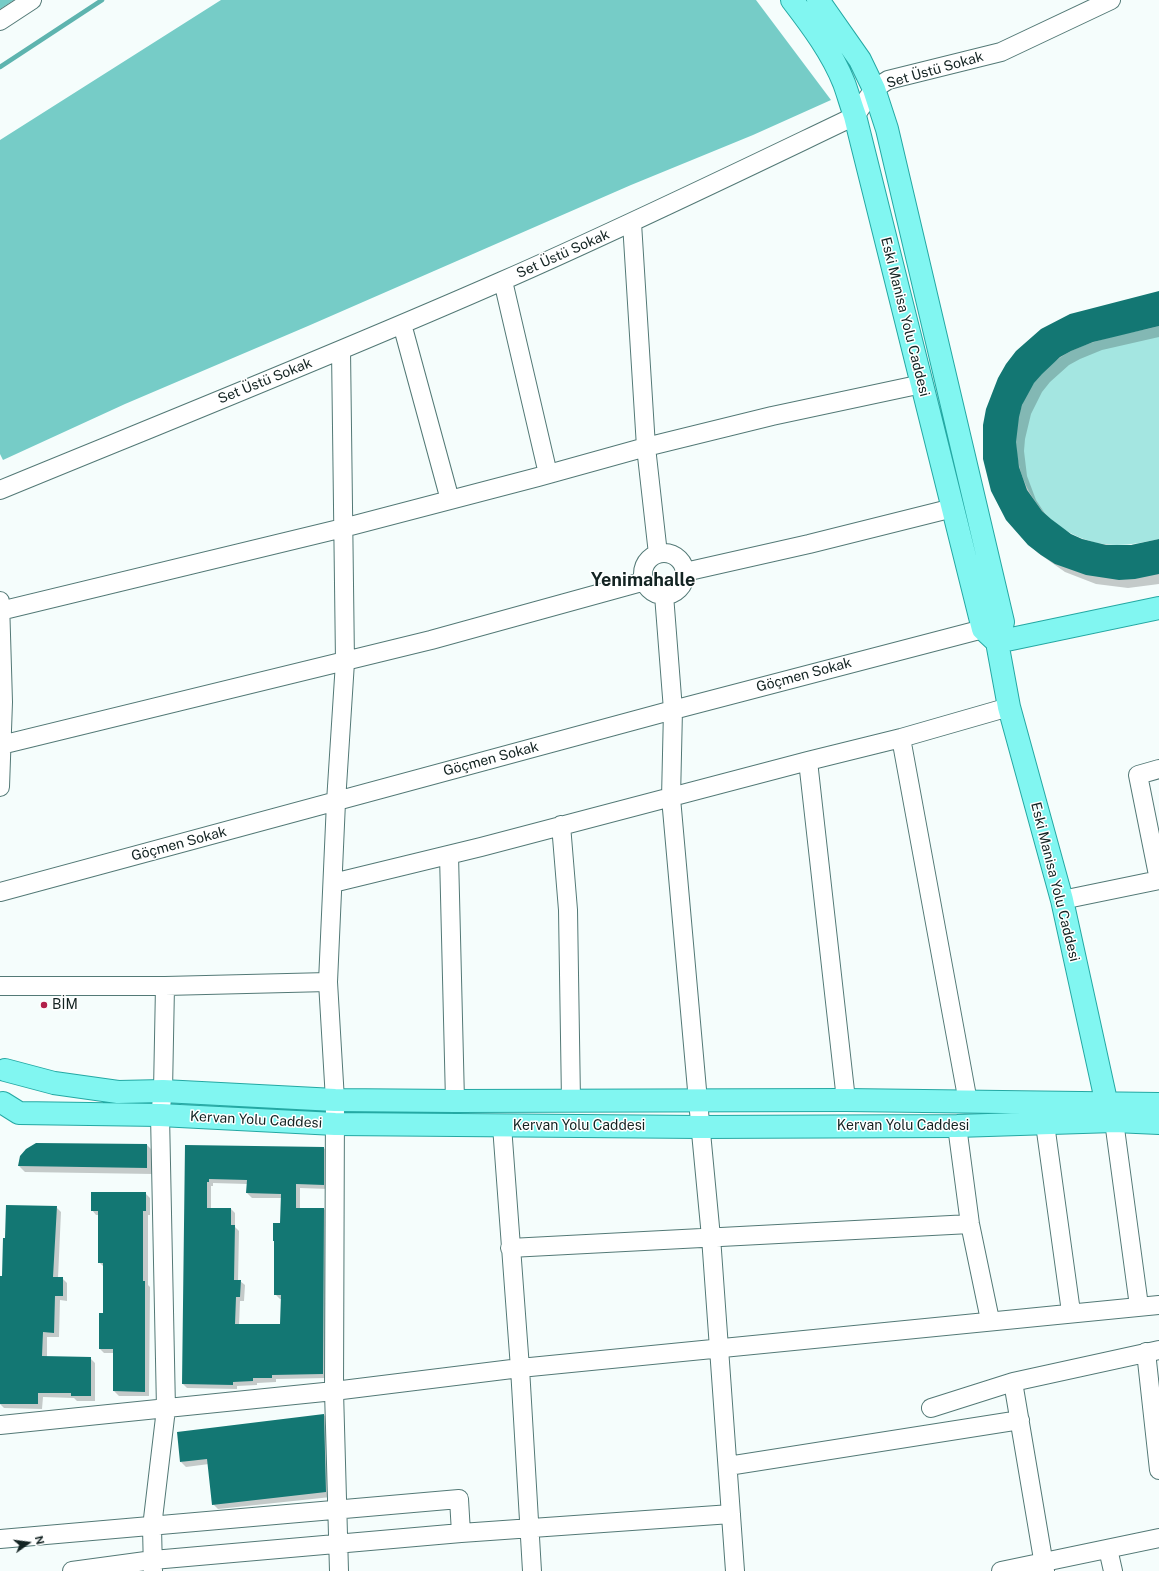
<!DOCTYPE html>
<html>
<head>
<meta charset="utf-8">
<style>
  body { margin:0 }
  #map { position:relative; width:1159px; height:1571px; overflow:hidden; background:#f5fdfc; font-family:"Public Sans",sans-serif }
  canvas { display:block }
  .north { position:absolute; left:8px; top:1523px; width:40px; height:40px; -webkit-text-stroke:3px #fff; paint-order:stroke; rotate:76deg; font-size:11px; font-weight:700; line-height:16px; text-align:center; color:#132322 }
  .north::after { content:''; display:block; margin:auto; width:14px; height:18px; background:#132322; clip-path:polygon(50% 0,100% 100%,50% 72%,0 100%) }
</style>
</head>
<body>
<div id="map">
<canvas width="1159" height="1571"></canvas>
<div class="north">N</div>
</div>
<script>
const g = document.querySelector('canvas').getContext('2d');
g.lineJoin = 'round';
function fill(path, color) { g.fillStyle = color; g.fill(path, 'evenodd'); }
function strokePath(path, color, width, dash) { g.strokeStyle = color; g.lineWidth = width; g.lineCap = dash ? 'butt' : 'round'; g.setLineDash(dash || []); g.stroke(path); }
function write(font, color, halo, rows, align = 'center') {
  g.font = font + ' "Public Sans",sans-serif'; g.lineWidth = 3; g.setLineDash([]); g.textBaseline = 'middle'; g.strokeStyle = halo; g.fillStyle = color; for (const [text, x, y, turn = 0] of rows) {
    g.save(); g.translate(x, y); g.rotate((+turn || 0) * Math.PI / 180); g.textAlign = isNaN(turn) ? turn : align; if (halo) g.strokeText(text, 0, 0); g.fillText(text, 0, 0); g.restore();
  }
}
fill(new Path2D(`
  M1159,326v213c-22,5 -43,9 -66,3 -84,-23 -106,-137 -32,-185 27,-18 67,-23 98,-31z`), '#a4e6e1');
fill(new Path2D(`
  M0,0h14l-14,9z
  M221,0h535l75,100 -78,35 -122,50 -323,141 -183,78 -122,56 -3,-6v-314z`), '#76ccc7');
fill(new Path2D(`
  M1159,292v45l-57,13 -22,9 -11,6 -19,17 -8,10 -11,22 -6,25 -1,12 3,25 9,24 12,18 23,17 23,8 25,3 24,-2 16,-4v44l-31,4 -32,-4 -31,-12 -27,-19 -9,-9 -45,-118 8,-32 15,-29z
  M147,1145l6,6v23l-128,-2 -6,-6z
  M186,1146l138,2 4,5v36l-28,-1v21h24l4,4 -1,165 -51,1v3l-19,1v2l-20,1v3l-50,-1 -4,-4zM213,1183l34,1v9l5,5h30l-1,26 -6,70 5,5h2l-1,26h-42l1,-24h4l1,-16 -5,-4h-2l1,-50 -4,-4v-14l-4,-4h-20v-23h2z
  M145,1193l5,5v17h-2v70l2,2 -1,109h-30l-5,-5v-38h-10l-4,-4 4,-35v-47l-5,-5v-47h-3l-4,-5z
  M56,1207l5,5 -3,66h4l5,5v18l-7,-1 -1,37h-12v21h43l5,5v38h-18l-3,-3 -31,-1 -1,12 -38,-1 -4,-4v-90z
  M324,1415l5,5 2,77 -113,12 -5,-5 -4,-40 -23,3 -5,-5z`), '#0003');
strokePath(new Path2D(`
  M0,67l102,-67`), '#5eb4af', 4.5);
fill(new Path2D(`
  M1159,291v35l-66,16 -22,9 -11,6 -18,17 -8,9 -12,22 -3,12 -3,25 3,25 8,23 15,21 9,8 20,15 11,5 24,6h25l28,-6v35l-24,5 -16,1 -33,-5 -31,-11 -14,-9 -13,-10 -22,-25 -15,-29 -8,-32v-34l3,-16 12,-31 8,-14 10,-13 25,-22 29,-15z
  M36,1143l111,1v24l-129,-2 2,-10 6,-7z
  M185,1145l139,2v38l-28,-1v24h28l-1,166 -51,1v3h-19v3l-20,1v3l-51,-1zM209,1179l38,1 -1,13 35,1 -1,29h-7v18h1v54h7l-1,29h-45l1,-27h4l1,-17h-7l1,-55h-4v-17h-24v-26h2z
  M91,1192h55v19h-3v70h2v111l-32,-1v-42h-14v-36h4v-50h-5v-52h-7z
  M6,1205l51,1 -4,71h10v19h-8l-1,37 -11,-1 -1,24 49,1v39h-20v-3h-33v11h-38v-128h2l1,-38h2z
  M324,1414l2,78 -114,13 -5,-46 -27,3 -3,-30z`), '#137773');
const minor = new Path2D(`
  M0,21l32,-21
  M632,223l14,224 12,107
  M503,281l45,193
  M402,324l48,176
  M0,490c168,-69 336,-136 502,-209 119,-52 236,-109 353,-165l19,-27 14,-9 113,-28 110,-52
  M643 574a21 21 0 1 1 42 0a21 21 0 1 1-42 0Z
  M685,572l124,-28 144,-36
  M664,595l9,115 -2,88 27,303 13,136 24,334
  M0,601l3,101 -3,85
  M0,611l343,-83 195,-51 108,-30 126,-31 150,-32
  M901,738l67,364
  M1,745l430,-105 214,-59
  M808,761l38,339
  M1159,769l-21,6 21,105
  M561,825l7,85 3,191
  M449,855l6,246
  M333,883l148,-36 327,-86 93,-23 108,-31
  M0,892l673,-182 310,-81
  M1062,900l97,-20
  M0,986h165l163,-4
  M1114,1121l25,185
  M1045,1124l26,188
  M502,1126l18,242 12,203
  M957,1126l13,98 20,96
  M510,1248l460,-24
  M1146,1352l13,118
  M1013,1382l146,-32
  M931,1408l82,-26 32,189
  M0,1425l334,-34 186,-23 639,-63
  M728,1466l292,-46
  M0,1539l459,-40 2,34
  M1108,1549l5,22
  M72,1571l81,-11 308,-27 270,-19
  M153,1571l-1,-44 14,-118 -6,-294 3,-24 2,-105
  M339,1571l-5,-180 1,-291 -7,-118 8,-180 9,-140 -4,-312
  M1001,1571l158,-33`);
const major = new Path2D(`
  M792,0c20,26 40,53 52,83 4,11 7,22 11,33l128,513 14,13
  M818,0l42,60 14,29 13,40 116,493 -6,20 12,65 53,193 45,205 7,16
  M997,642l162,-34
  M5,1070l49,13 64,9 45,-1 172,9 120,1 391,-1 313,4
  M3,1103l16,10 141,2 175,9 365,3 257,-1 157,-5 45,2`);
strokePath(minor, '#537976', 20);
strokePath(major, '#24a8a3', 24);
strokePath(minor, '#fff', 18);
strokePath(major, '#81f6f1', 22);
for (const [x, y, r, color] of [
  [44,1005,4,"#b11f4a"]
]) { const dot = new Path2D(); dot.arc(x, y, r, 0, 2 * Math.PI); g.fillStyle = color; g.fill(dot); strokePath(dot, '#fff', 1.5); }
write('14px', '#132322', '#fff', [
  ["Set Üstü Sokak",935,70,-16],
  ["Set Üstü Sokak",563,254,-24],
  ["Eski Manisa Yolu Caddesi",905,317,76],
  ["Set Üstü Sokak",265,381,-22],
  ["Göçmen Sokak",804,675,-15],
  ["Göçmen Sokak",491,759,-15],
  ["Göçmen Sokak",179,844,-15],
  ["Eski Manisa Yolu Caddesi",1055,882,76],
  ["Kervan Yolu Caddesi",256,1120,3],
  ["Kervan Yolu Caddesi",579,1126],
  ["Kervan Yolu Caddesi",903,1126]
]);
write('14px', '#132322', '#fff', [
  ["BİM",52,1005]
], 'left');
write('bold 18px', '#132322', '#fff', [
  ["Yenimahalle",643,580]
]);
</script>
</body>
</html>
